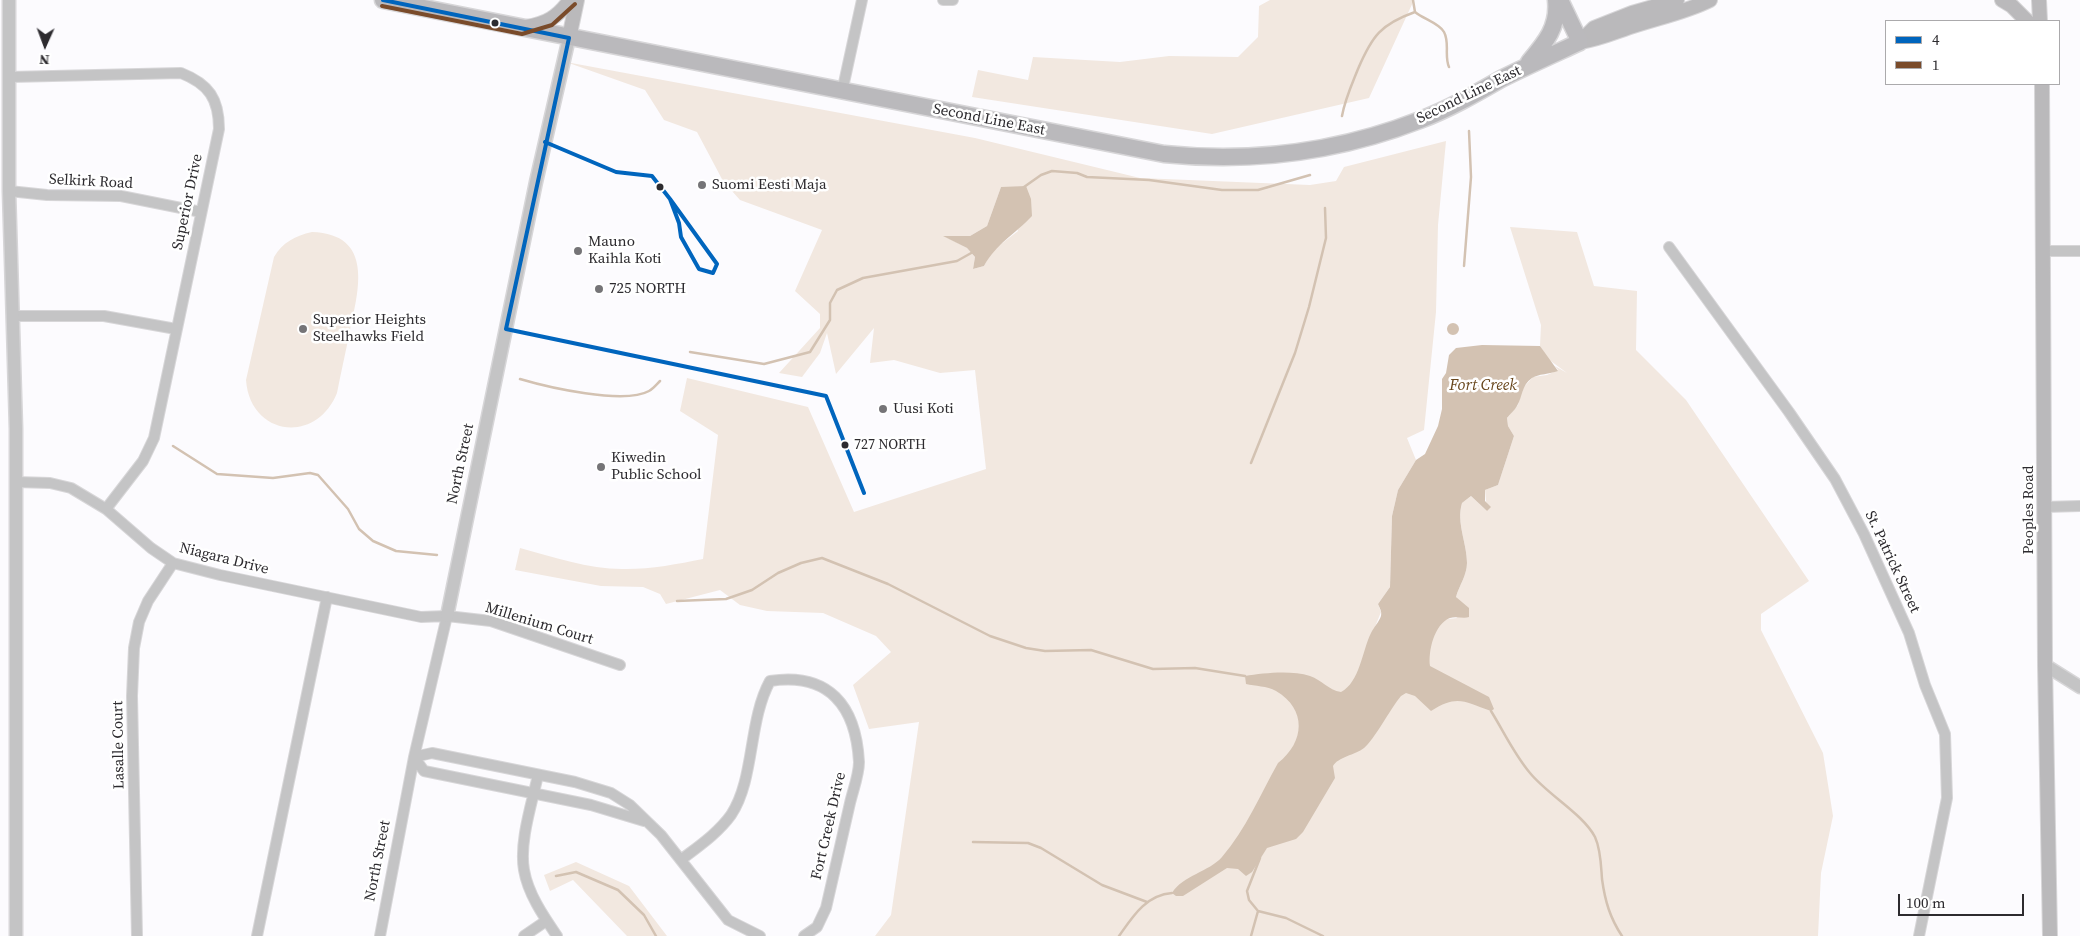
<!DOCTYPE html>
<html>
<head>
<meta charset="utf-8">
<style>
  body { margin:0 }
  #map { position:relative; width:2080px; height:936px; overflow:hidden; background:#fcfbfe; font-family:"Source Serif 4",serif }
  canvas { display:block }
  .legend { position:absolute; left:1885px; top:20px; width:175px; height:65px; box-sizing:border-box; background:#fff; border:1px solid #abaaac; margin:0; padding:6px 9px; list-style:none; font-size:15px; color:#2d2b2f }
  .legend li { display:flex; align-items:center; gap:10px; height:25px }
  .legend b { width:25px; border:1px solid #abaaac }
  .north { position:absolute; left:20px; top:20px; width:50px; height:50px; -webkit-text-stroke:4px #fff; paint-order:stroke; rotate:182deg; font-size:14px; font-weight:700; line-height:20px; text-align:center; color:#2d2b2f }
  .north::after { content:''; display:block; margin:auto; width:18px; height:22px; background:#2d2b2f; clip-path:polygon(50% 0,100% 100%,50% 72%,0 100%) }
  .scale { position:absolute; left:1898px; top:894px; width:126px; height:22px; box-sizing:border-box; border:2px solid #2d2b2f; border-top:0; padding-left:6px; font-size:15px; line-height:18px; white-space:nowrap; color:#2d2b2f; -webkit-text-stroke:4px #fff; paint-order:stroke }
</style>
</head>
<body>
<div id="map">
<canvas width="2080" height="936"></canvas>
<ul class="legend">
<li><b style="height:6px;background:#0065bd"></b>4</li>
<li><b style="height:6px;background:#7a4b2a"></b>1</li>
</ul>
<div class="north">N</div>
<div class="scale">100 m</div>
</div>
<script>
const g = document.querySelector('canvas').getContext('2d');
g.lineJoin = 'round';
function fill(path, color) { g.fillStyle = color; g.fill(path, 'evenodd'); }
function strokePath(path, color, width, dash) { g.strokeStyle = color; g.lineWidth = width; g.lineCap = dash ? 'butt' : 'round'; g.setLineDash(dash || []); g.stroke(path); }
function write(font, color, halo, rows, align = 'center') {
  g.font = font + ' "Source Serif 4",serif'; g.lineWidth = 5; g.setLineDash([]); g.textBaseline = 'middle'; g.strokeStyle = halo; g.fillStyle = color; for (const [text, x, y, turn = 0] of rows) {
    g.save(); g.translate(x, y); g.rotate((+turn || 0) * Math.PI / 180); g.textAlign = isNaN(turn) ? turn : align; if (halo) g.strokeText(text, 0, 0); g.fillText(text, 0, 0); g.restore();
  }
}
fill(new Path2D(`
  M1270,0h144l-45,98 -157,36 -240,-37 6,-27 50,10 5,-23 87,5 49,-6 69,1 20,-20 1,-31z
  M566,62l409,76 165,40 170,7 26,-4 8,-14 102,-26 -8,84 -2,87 -12,118 -17,8 9,22 -18,30 -6,26 -2,71 -12,17 3,8 -6,15 82,-9 3,-15 -4,-6c3,-11 11,-22 11,-34 0,-20 -11,-40 -5,-60l9,-7 16,15 -2,-21 13,-5 16,-49 -6,-10 -1,-8 11,-13 4,-16 11,-12 14,-2 11,-5 -3,-4 12,7 -19,-14 -8,-13 1,-21 -31,-98 67,5 17,54 43,5 -1,59 50,50 123,181 -48,33v16l62,123 10,63 -12,57 -3,63h-943l16,-21 28,-193 -50,7 -16,-44 38,-33 -15,-16 -53,-23 -56,-2 -27,-6 -20,-15 -54,14 -6,-10 -17,-7 -42,-1 -86,-16 5,-22c34,9 71,22 106,21 26,0 52,-5 77,-10l15,-124 -38,-24 7,-33 121,29 46,105 132,-43 -11,-99 -35,3 -46,-13 -24,3 4,-35 -38,46 -9,-41 -7,20 -18,24 -23,-4 41,-45v-14l-25,-23 27,-61 -82,-30 -17,-19 -26,-49 -33,-12 -19,-30zM1001,187l17,44 -26,20 -8,15 -11,3 2,-12 -8,-9 -23,-12h26l17,-10z
  M312,232c62,2 47,58 38,98 -4,21 -9,42 -13,63 -21,52 -87,43 -91,-13l28,-123c9,-15 21,-21 38,-25z
  M576,862l53,24 38,50h-40l-54,-56 -23,11 -6,-16z`), '#f2e8e0');
fill(new Path2D(`
  M1026,186l5,13 1,17c-17,18 -36,28 -48,50l-11,3 2,-12 -8,-9 -24,-12h27l17,-10 14,-39z
  M1447 329a6 6 0 1 1 12 0a6 6 0 1 1-12 0Z
  M1482,345l58,1 18,25c-8,3 -20,3 -26,7 -11,8 -9,18 -15,28 -2,4 -7,8 -10,12l1,8 6,10 -16,49 -13,5v11l6,6 -4,4 -16,-15 -9,7c-6,20 5,40 5,60 0,12 -8,23 -11,34l13,11v9c-5,2 -13,-1 -19,1 -16,6 -22,34 -20,48l59,31 5,12 -3,2c-27,-9 -33,-17 -60,0l-16,-15 -9,-3 -5,3c-10,12 -27,44 -37,52 -9,7 -26,9 -31,18l2,12 -32,54 -7,7 -29,9 -15,24 -6,4 -8,-7 -11,-1 -44,28h-7l-4,-3c11,-18 37,-21 50,-36 24,-28 38,-62 56,-94 27,-21 29,-54 -2,-72 -9,-5 -21,-5 -30,-7l-1,-8c19,-3 46,-6 65,0 12,4 18,14 31,16 19,-10 21,-41 30,-59 3,-6 8,-11 10,-17 1,-5 -1,-7 -3,-12l12,-17 2,-71 6,-26 18,-30 9,-6 13,-28 4,-17v-30l4,-6 3,-18 7,-7z`), '#d3c2b2');
strokePath(new Path2D(`
  M1413,0l2,12c8,7 24,11 29,20 6,11 0,24 5,35
  M1342,116c3,-17 10,-32 16,-47 14,-33 23,-45 57,-57
  M1024,187l17,-12 11,-4 25,2 10,4 62,3 73,10h36l52,-15
  M1464,266l7,-89 -2,-46
  M690,352l74,12 46,-12 20,-32v-17l7,-13 26,-12 94,-17 16,-9
  M520,379c27,8 104,26 129,12 4,-2 8,-7 11,-10
  M173,446l44,28 56,4 37,-5 8,2 30,34 11,20 14,12 23,10 41,4
  M1251,463l44,-110 14,-46 17,-69 -1,-30
  M677,601l49,-2 26,-9 26,-17 23,-10 21,-5 66,26 102,52 36,12 19,3 46,-1 62,19 42,-1 50,8
  M1491,711c13,21 23,43 39,62 18,22 53,41 65,64 6,13 6,29 7,42 3,22 8,39 20,57
  M973,842l55,1 13,5 61,37 45,17
  M556,876l20,-4 42,18 26,25 12,21
  M1258,911l28,7 37,18
  M1258,911l-9,-11 -2,-9 13,-33
  M1119,936c14,-20 27,-41 53,-43
  M1251,936l7,-25`), '#d3c2b2', 2.5);
const minor = new Path2D(`
  M943,0h10
  M10,77l171,-4c28,11 38,26 38,56l-65,309 -11,23 -37,48
  M842,92l20,-92
  M9,191l38,4 74,1 80,16
  M1669,247l120,165 46,67 29,55 45,99 16,52 20,49 2,64 -28,138
  M2042,251h38
  M13,316h91l72,13
  M16,482l34,1 21,5 35,21 45,39 22,15 47,12 201,42 26,-1 44,5 129,44
  M2045,507l35,-1
  M414,757l18,-4 143,29 36,11 19,12 31,30 67,85 32,16
  M414,757l10,14 167,34 53,16
  M538,775c-6,28 -19,67 -14,95 4,24 20,47 33,66
  M682,859c17,-13 36,-26 49,-44 24,-36 17,-94 39,-134 59,-9 86,25 89,81 0,13 -6,28 -9,41 -8,35 -16,70 -24,105l-9,19 -13,9
  M137,936l-5,-240 2,-48 5,-26 9,-21 25,-38
  M257,936l70,-339
  M380,936l34,-179 33,-141
  M524,936l22,-15`);
const tertiary = new Path2D(`
  M9,0v191l7,238v507
  M447,616l89,-434 33,-144
  M2045,665l35,22`);
const secondary = new Path2D(`
  M2002,0l10,6 15,15
  M2039,0l1,21
  M526,27c20,-3 32,-10 44,-27
  M569,38l8,-38
  M1580,42c20,-3 37,-11 56,-17 25,-8 50,-13 74,-25
  M1580,42l14,-14 38,-15 45,-13
  M2042,84l3,581 5,271`);
const trunk = new Path2D(`
  M383,0l781,154c88,9 174,-2 256,-34 29,-11 55,-26 81,-41 26,-13 53,-25 79,-37l-20,-42
  M1529,62c16,-19 30,-35 27,-62`);
strokePath(minor, '#d7d6d8', 12);
strokePath(tertiary, '#d7d6d8', 15);
strokePath(secondary, '#d7d6d8', 16);
strokePath(trunk, '#d7d6d8', 19);
strokePath(minor, '#c4c4c5', 10);
strokePath(tertiary, '#c4c4c5', 12);
strokePath(secondary, '#bab9bb', 14);
strokePath(trunk, '#bab9bc', 16);
strokePath(new Path2D(`
  M383,0l186,38 -63,291 320,67 38,97
  M545,142l71,30 36,4 18,23
  M670,199l47,65 -4,9 -14,-4 -18,-32 -2,-14z`), '#0065bd', 4);
strokePath(new Path2D(`
  M382,6l140,28 30,-9 23,-21`), '#7a4b2a', 4);
for (const [x, y, r, color] of [
  [495,23,4.5,"#2d2b2f"],
  [702,185,5,"#757477"],
  [660,187,4.5,"#2d2b2f"],
  [578,251,5,"#757477"],
  [599,289,5,"#757477"],
  [303,329,5,"#757477"],
  [883,409,5,"#757477"],
  [845,445,4.5,"#2d2b2f"],
  [601,467,5,"#757477"]
]) { const dot = new Path2D(); dot.arc(x, y, r, 0, 2 * Math.PI); g.fillStyle = color; g.fill(dot); strokePath(dot, '#fff', 2); }
write('14px', '#2d2b2f', '#fff', [
  ["727 NORTH",854,445]
], 'left');
write('15px', '#2d2b2f', '#fff', [
  ["Second Line East",1469,95,-26],
  ["Second Line East",989,120,11],
  ["Selkirk Road",91,182,3],
  ["Superior Drive",188,202,-78],
  ["North Street",461,464,-78],
  ["Peoples Road",2029,510,-90],
  ["Niagara Drive",224,559,14],
  ["St. Patrick Street",1892,562,65],
  ["Millenium Court",539,624,17],
  ["Lasalle Court",119,745,-91],
  ["Fort Creek Drive",829,826,-77],
  ["North Street",378,861,-79]
]);
write('15px', '#2d2b2f', '#fff', [
  ["Suomi Eesti Maja",712,185],
  ["Mauno",588,242],
  ["Kaihla Koti",588,259],
  ["725 NORTH",609,289],
  ["Superior Heights",313,320],
  ["Steelhawks Field",313,337],
  ["Uusi Koti",893,409],
  ["Kiwedin",611,458],
  ["Public School",611,475]
], 'left');
write('italic 16px', '#67451a', '#fff', [
  ["Fort Creek",1483,386]
]);
</script>
</body>
</html>
